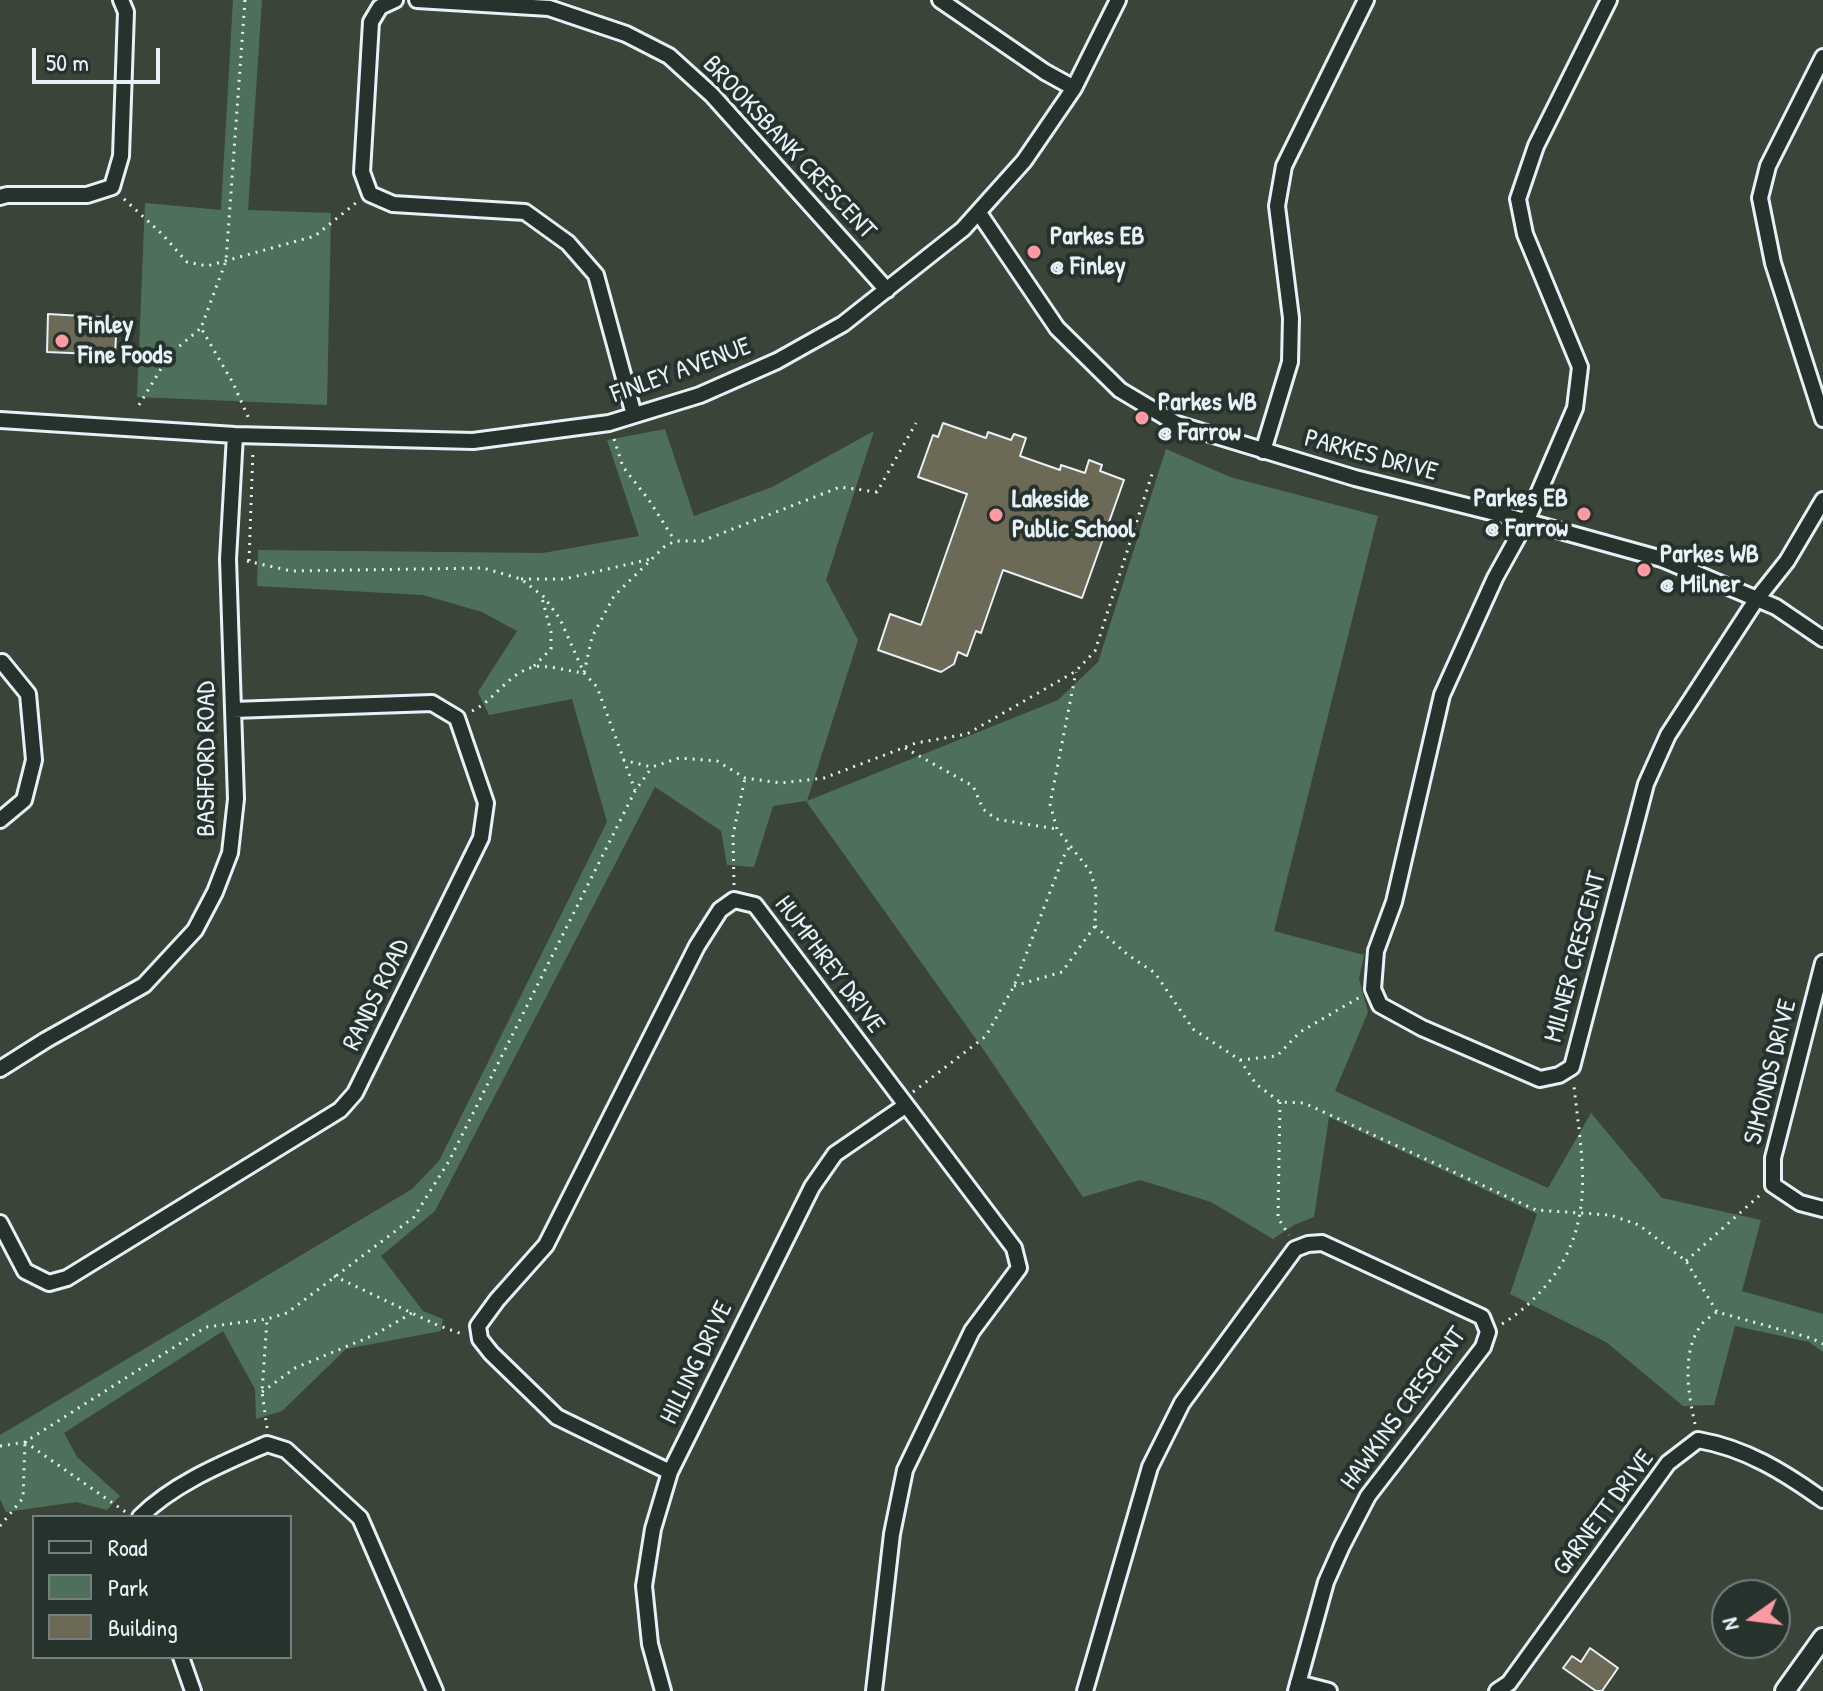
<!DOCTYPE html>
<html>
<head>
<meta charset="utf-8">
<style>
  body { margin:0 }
  #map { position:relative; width:1823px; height:1691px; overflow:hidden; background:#3b4439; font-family:"Patrick Hand",sans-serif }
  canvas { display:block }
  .legend { position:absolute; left:32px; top:1515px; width:260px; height:144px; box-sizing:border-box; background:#26332d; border:2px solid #747f7e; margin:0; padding:10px 14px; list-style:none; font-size:24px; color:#e8f1f8 }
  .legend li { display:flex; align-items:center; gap:16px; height:40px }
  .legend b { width:40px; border:2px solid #747f7e }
  .north { position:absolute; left:1711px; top:1579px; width:80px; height:80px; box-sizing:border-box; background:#26332d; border:2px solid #747f7e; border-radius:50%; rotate:256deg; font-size:22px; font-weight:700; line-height:32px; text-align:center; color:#e8f1f8 }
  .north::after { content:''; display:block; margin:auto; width:28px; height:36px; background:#ff9aa2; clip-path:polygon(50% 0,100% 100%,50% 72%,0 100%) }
  .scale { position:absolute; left:32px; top:48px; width:128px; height:36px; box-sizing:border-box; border:4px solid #e8f1f8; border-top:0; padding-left:10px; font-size:24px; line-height:28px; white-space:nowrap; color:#e8f1f8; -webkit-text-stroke:6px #26332d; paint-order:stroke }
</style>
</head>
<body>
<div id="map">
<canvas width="1823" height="1691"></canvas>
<ul class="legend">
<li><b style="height:10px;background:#26332d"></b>Road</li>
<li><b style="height:22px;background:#4e705b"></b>Park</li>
<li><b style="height:22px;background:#6c6a56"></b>Building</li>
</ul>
<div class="north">N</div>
<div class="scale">50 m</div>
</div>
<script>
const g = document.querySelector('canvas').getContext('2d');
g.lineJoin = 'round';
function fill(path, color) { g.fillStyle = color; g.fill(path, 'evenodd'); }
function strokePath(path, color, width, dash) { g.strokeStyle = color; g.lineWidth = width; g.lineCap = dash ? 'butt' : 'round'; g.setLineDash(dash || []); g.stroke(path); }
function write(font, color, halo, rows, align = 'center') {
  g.font = font + ' "Patrick Hand",sans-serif'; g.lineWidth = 8; g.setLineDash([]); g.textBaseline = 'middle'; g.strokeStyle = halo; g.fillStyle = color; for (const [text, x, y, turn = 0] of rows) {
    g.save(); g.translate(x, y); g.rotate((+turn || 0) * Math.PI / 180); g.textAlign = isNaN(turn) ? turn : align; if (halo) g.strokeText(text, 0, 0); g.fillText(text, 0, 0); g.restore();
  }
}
fill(new Path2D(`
  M233,0h29l-14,210 83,3 -4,192 -190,-8 8,-194 76,7z
  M665,429l29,87 78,-29 102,-56 -48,149 32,60 -51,161 251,-101 40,-38 68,-213 64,28 148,39 -104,415 90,24 -5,24 9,33 -33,79 213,97 43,-75 71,85 99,22 -19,71 81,23v38l-14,-10 -74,-16 -21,79 -31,1 -77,-64 -96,-48 27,-80 -208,-97 -15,100 -20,8 -21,14 -62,-37 -71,-22 -57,17 -100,-148 -177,-248 -33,5 -19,61 -27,-2 -6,-34 -66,-44 -220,424 -54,45 42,55 20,8 -2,12 -95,18 -64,62 -26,8 -1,-30 -32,-58 -159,102 13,24 43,39 -13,14 -31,-8 -70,10 -6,-13v-64l412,-246 27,-28 168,-339 -35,-123 -83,16 -11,-23 39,-61 -35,-19 -59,-17 -166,-9 1,-36 285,3 96,-17 -32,-96z`), '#4e705b');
const building = new Path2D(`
  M48,314l69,4 -2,37 -68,-3z
  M943,423l43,15 2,-6 23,8 3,-6 12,4 -6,18 40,14 1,-5 24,8 4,-13 13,5 -2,6 24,9 -42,118 -79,-28 -22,63 -5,-2 -9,25 -9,-4 -4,12 -13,8 -63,-22 12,-36 31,11 46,-131 -49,-17 15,-42 5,2z
  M1590,1648l28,20 -16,23h-6l-33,-23 9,-12 9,6z`);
fill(building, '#6c6a56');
strokePath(building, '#e8f1f8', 2);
const minor = new Path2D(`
  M395,0l-15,7 -9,15 -9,150 8,22 23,10 132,8 43,31 28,32 38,140
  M417,0l132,8 77,26 43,22 43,39 175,195
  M940,0l105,72 29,16
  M1609,0l-73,146 -18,53 7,35 55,133 -5,41 -49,114 -31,56 -53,117 -48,207 -18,49 -3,38 7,16 42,23 118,51 19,-4 13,-8 74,-283 22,-49 88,-135 31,-39 36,-61
  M1823,57l-55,109 -8,32 13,65 50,156
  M0,197l7,-2h80l25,-8 9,-31 5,-144 -5,-12
  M979,213l78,115 63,62 57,34 178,54 148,37 159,44 114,48 47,32
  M0,420l235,15 238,6 136,-18 91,-28 77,-34 66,-37 120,-95 61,-68 50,-73 44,-88
  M1263,451l27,-89 1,-44 -14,-112 7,-40 82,-166
  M0,820l24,-20 10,-40 -6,-66 -26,-32
  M1823,963l-50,195v27l27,18 23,6
  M0,1069l46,-29 98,-55 51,-55 20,-38 15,-39 6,-54 -8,-240 7,-124
  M0,1223l25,48 24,12 18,-5 273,-168 15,-17 126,-255 5,-35 -29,-85 -25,-15 -199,7
  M670,1472l-113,-55 -66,-64 -11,-14 -2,-13 19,-26 49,-55 151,-299 23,-36 14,-10 21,5 259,343 5,20 -47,63 -67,139 -13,64 -18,157
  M140,1517c34,-34 84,-54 127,-73l19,6 74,68 75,173
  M181,1657l12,34
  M1298,1683l31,8
  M663,1691l-13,-47 -6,-58 9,-57 17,-57 142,-285 23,-33 70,-48
  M1085,1691l65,-224 32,-64 113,-154 13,-5 14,-1 160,74 6,15 -5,15 -115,149 -26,50 -16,36 -30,109
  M1497,1691l12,-8 159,-220 30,-23c47,8 86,32 125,60`);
const tertiary = new Path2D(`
  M1785,1691l38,-53`);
strokePath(minor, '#e8f1f8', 20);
strokePath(tertiary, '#e8f1f8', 24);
strokePath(new Path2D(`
  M245,0l-19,261 -25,67 32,55 16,36
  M124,199l38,35 25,28 20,4 108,-30 42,-34
  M139,405l31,-51 31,-26
  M614,439l9,28 26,33 26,41
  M247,561l44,10 192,-3 38,11 23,18 16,22 24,54 13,14 38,103
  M249,561l4,-111
  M521,579h43l87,-20
  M534,666l17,-17v-17l-9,-34
  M472,711c22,-10 37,-39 62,-44 11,-3 38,5 50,6l8,-36 22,-41 50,-49 11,-6h27l138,-54 37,5 39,-69
  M905,748l68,38 10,23 13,10 60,10
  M623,760l29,7 27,-9 38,3 28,17 36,5 43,-5 92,-35 51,-9 109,-63 19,-20 58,-180
  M734,885l-1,-50 12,-57
  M1095,926l33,29 27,18 38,56 47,31 16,24 24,18 24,1 232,107 74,5 29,10 47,36 31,51 94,26 12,6
  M1014,986l48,-14 33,-46 1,-36 -6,-19 -33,-42 -7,-25 26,-132
  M1240,1060l37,-4 23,-24 60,-35
  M913,1092l73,-56 28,-50 49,-128 7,-12
  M1280,1102l-2,116 11,17
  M1686,1261l74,-66
  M334,1276l103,49 25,9
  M1502,1324c21,-13 35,-27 50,-46 45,-60 29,-123 22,-192
  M262,1392l33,-24 79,-33 38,-22
  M1695,1424c-7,-31 -14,-73 7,-100 4,-5 11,-9 15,-12
  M267,1428l-5,-36 5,-72
  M25,1442l102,71
  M0,1446l25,-4 181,-115 61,-8 20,-6 127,-96 35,-56 186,-370 17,-24
  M0,1526l23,-28 2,-56`), '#e8f1f8', 3, [2, 6]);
strokePath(minor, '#26332d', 14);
strokePath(tertiary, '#26332d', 18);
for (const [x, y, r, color] of [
  [1034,252,8,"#ff9aa2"],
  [62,341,8,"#ff9aa2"],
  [1142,418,8,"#ff9aa2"],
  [1584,514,8,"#ff9aa2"],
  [996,515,8,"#ff9aa2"],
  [1644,570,8,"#ff9aa2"]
]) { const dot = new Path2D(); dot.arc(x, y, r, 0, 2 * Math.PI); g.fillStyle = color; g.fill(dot); strokePath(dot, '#26332d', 3); }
write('26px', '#e8f1f8', '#26332d', [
  ["BROOKSBANK CRESCENT",789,148,47],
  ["FINLEY AVENUE",681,371,-20],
  ["PARKES DRIVE",1371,456,15],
  ["BASHFORD ROAD",207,759,-90],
  ["MILNER CRESCENT",1576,957,-75],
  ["HUMPHREY DRIVE",829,965,53],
  ["RANDS ROAD",377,995,-64],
  ["SIMONDS DRIVE",1771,1072,-76],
  ["HILLING DRIVE",697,1363,-64],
  ["HAWKINS CRESCENT",1404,1409,-54],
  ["GARNETT DRIVE",1604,1513,-53]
]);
write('bold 26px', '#e8f1f8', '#26332d', [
  ["Parkes EB",1050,237],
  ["@ Finley",1050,267],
  ["Finley",78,326],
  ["Fine Foods",78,356],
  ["Parkes WB",1158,403],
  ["@ Farrow",1158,433],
  ["Parkes EB",1568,499,"right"],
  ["@ Farrow",1568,529,"right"],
  ["Lakeside",1012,500],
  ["Public School",1012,530],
  ["Parkes WB",1660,555],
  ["@ Milner",1660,585]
], 'left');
</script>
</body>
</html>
